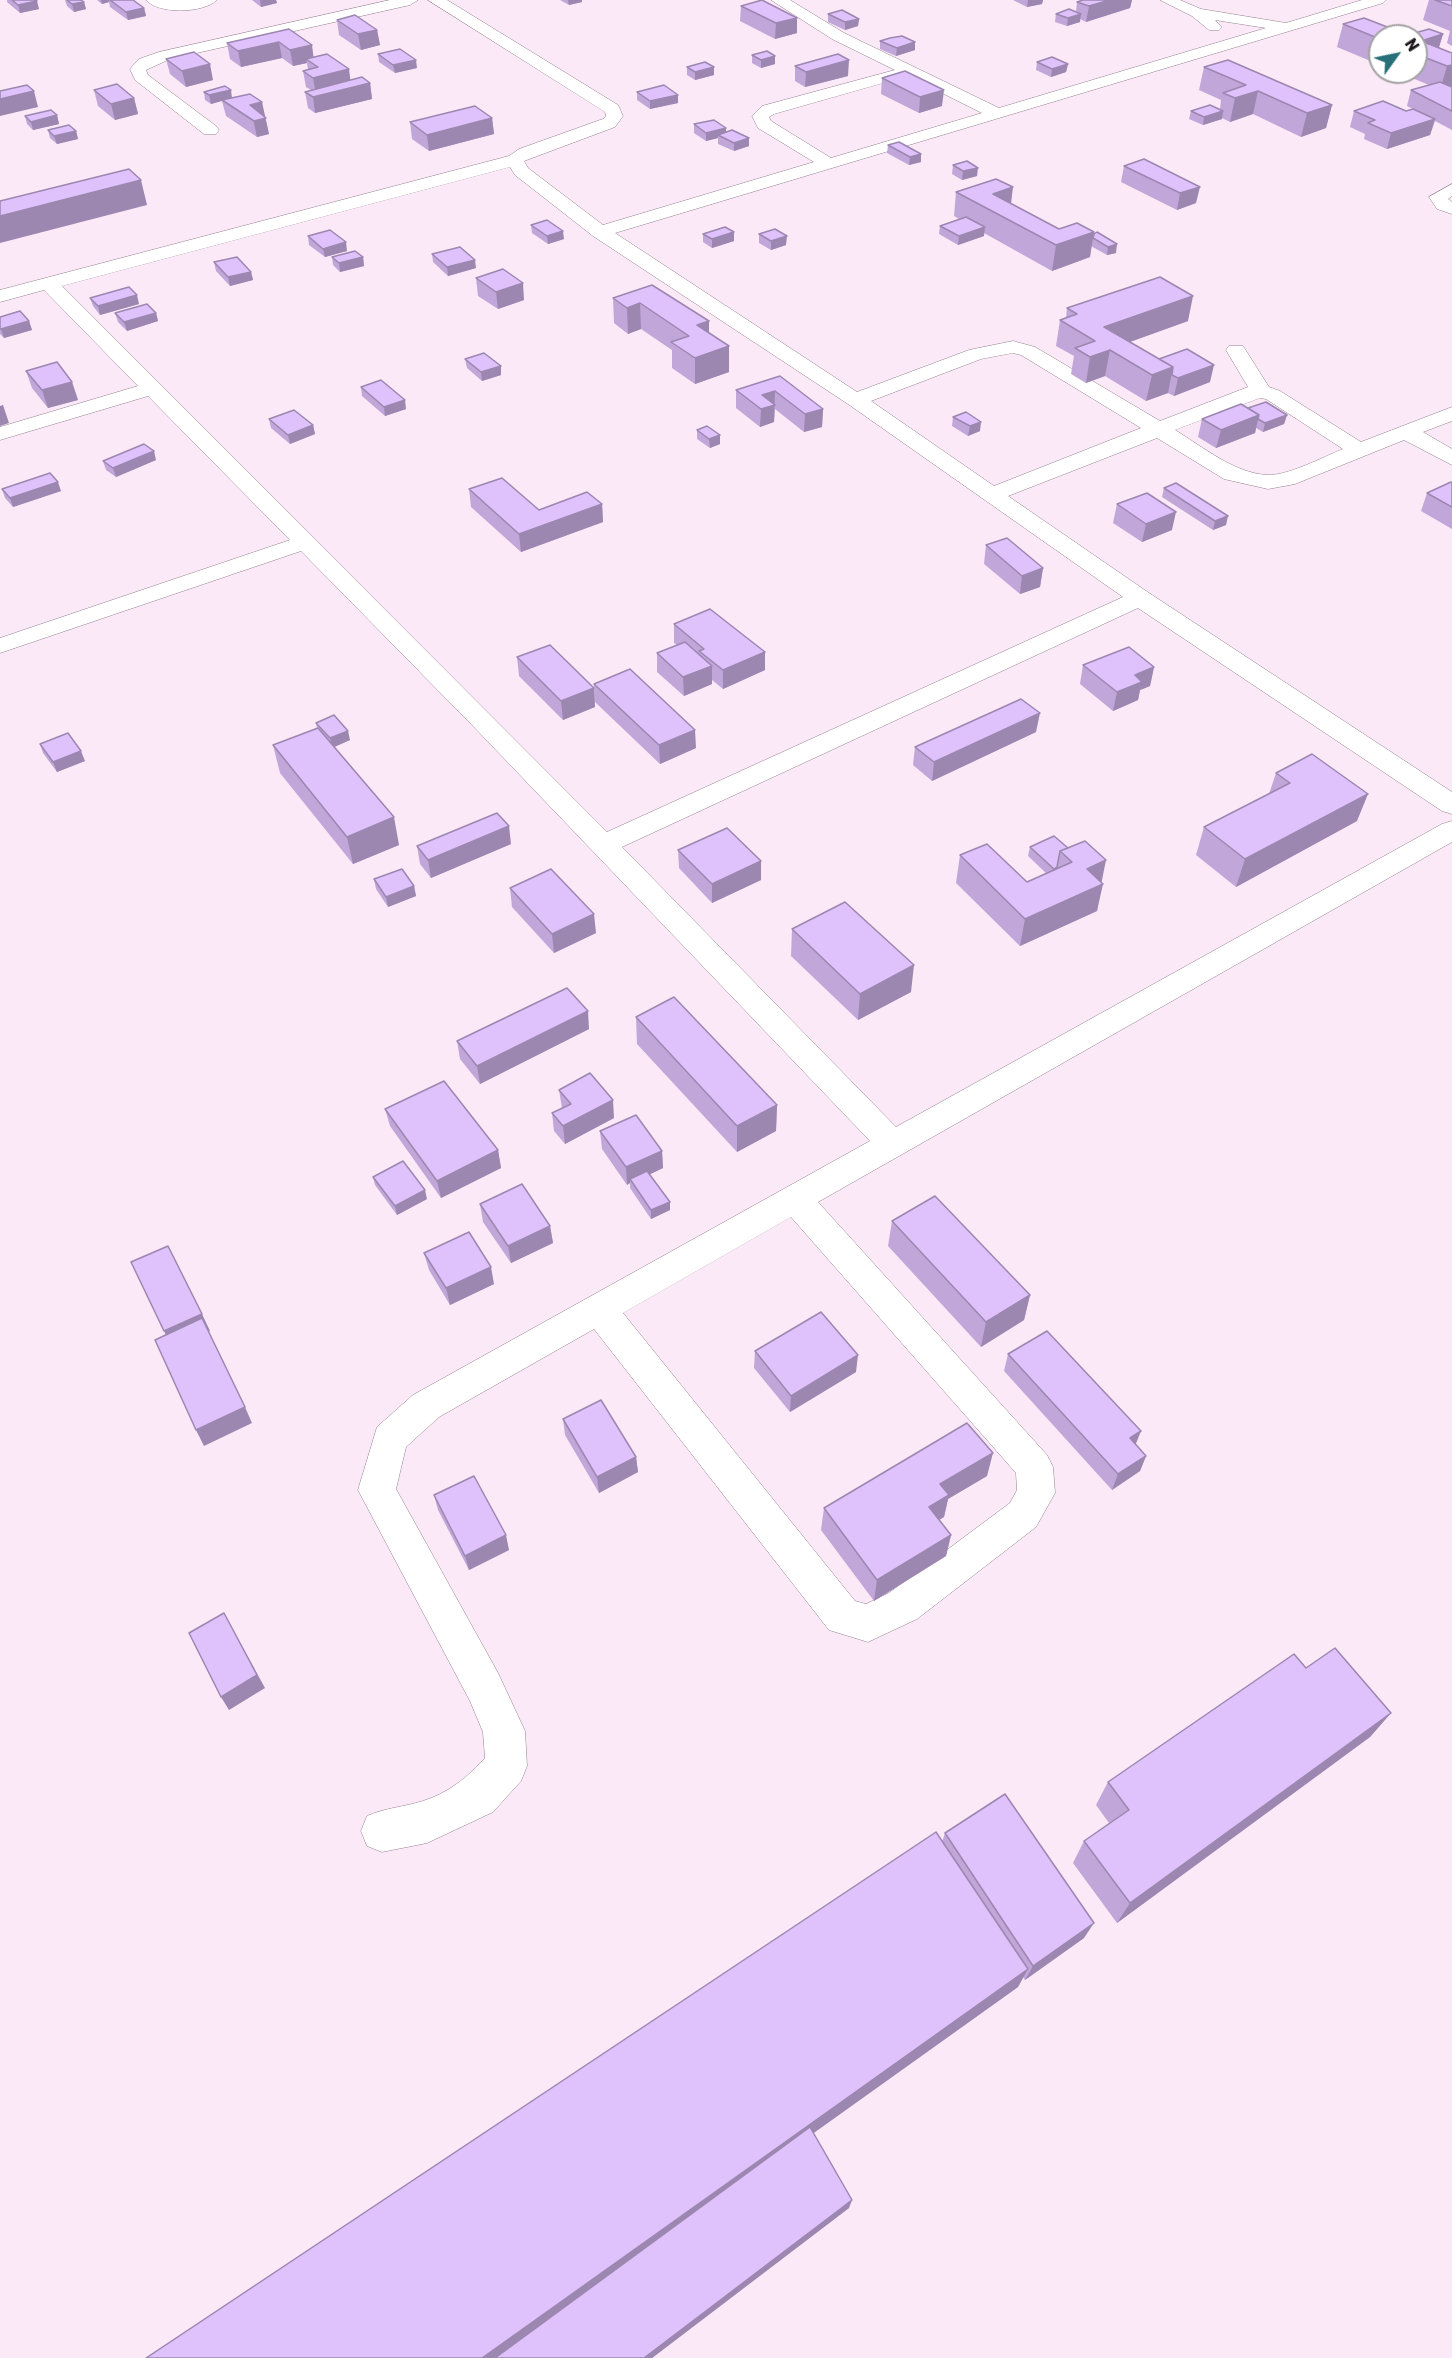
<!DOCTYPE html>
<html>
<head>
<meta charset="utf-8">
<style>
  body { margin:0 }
  #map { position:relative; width:1452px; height:2358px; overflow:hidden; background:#fbe9f7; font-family:Rubik,sans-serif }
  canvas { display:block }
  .north { position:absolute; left:1368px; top:24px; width:60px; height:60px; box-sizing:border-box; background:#fff; border:2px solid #a4a2a4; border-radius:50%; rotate:57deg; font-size:16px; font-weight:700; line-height:24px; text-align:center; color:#1c161b }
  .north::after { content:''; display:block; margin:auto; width:21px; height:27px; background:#277079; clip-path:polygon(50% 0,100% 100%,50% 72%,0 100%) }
</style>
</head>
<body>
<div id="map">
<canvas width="1452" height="2358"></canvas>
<div class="north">N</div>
</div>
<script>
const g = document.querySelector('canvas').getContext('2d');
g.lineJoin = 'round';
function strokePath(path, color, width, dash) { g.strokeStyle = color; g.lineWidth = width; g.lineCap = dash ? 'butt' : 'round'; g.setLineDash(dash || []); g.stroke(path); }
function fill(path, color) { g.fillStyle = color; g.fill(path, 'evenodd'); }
const minor = new Path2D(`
  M146,0h71c-13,13 -58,15 -71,0z
  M390,0h28l-8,5 -240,54 -24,11 2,5 68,51 3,4 -3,4h-12l-69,-54 -5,-11 9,-10 20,-7z
  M428,0h19l171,105 5,11 -8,11 -91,34 4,7 75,57 211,-63 -56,-34 -6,-12 10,-10 133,-36 -63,-31 -61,-39h19l54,33 155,75 267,-80 -51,-8 7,7 -3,3h-10l-17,-14 -32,-16h20l21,9 85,14 76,-23h24l-3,3 -768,230 242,159 112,-42 44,-9 22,6 125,74 88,-34 -22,-37 3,-4h14l26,41 11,4 81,51 91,-35v14l-29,11 29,17v16l-48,-25 -109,44 -27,5 -44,-10 -67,-41 -149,58 141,97 303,199v22l-10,-3 -304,-203 -516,239 274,280 546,-303 10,-3v21l-634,360 229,253 6,12 2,26 -19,34 -119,92 -49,23 -39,-12 -235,-301 -155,88 -33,30 -10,42 102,184 27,58 2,35 -6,15 -28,31 -66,31 -45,9 -15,-6 -6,-15 6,-15c18,-8 37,-9 56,-15 25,-8 44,-23 62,-43l-2,-26 -13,-31 -112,-211 19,-63 36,-32 457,-254 -396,-414 -173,-176 -301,102v-15l290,-98 -142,-144 -148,44v-13l138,-41 -94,-96 -44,12v-12l509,-134 10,-7 84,-30 3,-3 -1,-4zM908,76l74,37 -151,45 -60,-37 -2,-4 5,-3zM510,167l5,8 78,61 255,168 275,193 -516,235 -545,-546zM1013,353l8,2 120,73 -147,58 -123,-85 110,-42zM1260,398l6,1 77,50c-20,8 -55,27 -76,26 -33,-2 -64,-28 -92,-45zM791,1217l225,256 1,17 -7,13 -121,90 -23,11 -11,-3 -232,-288z
  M1452,184v12l-4,3 4,3v12l-15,-5 -8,-12z`);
strokePath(minor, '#92818e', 1);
fill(minor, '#fff');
fill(new Path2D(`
  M7,0h28l4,9 -19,4 -13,-11z
  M65,0h16l3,2 2,7 -12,3 -7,-6z
  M97,0h36l11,8 2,8 -18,4 -18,-13 -1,-5 -7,2z
  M252,0h24l1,3 -16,4z
  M560,0h22v2l-13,3z
  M1013,0h30l-1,4 -15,3z
  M1083,0h49l-2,8 -44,14 -6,-3v3l-13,4 -12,-4 1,-8 20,-2 1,-10z
  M1429,0h23v46l-5,-3 3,-12 -27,-11z
  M741,6l56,27 -22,6 -35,-18z
  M828,14l31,5 -1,7 -13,4 -17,-8z
  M337,20l40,10 3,15 -19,5 -22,-15z
  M1343,24l65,11 35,-1 -4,13 13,6 -2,33 2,1v43l-17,-9 -5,14 -43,14 -23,-10 1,-5 -15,-7 4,-16h52l7,-2 -6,-3 4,-16 18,-5 -31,-13h18v-36h-36v29l-43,-18z
  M289,29l25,29 36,22 20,3 2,16 -57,14 -7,-5 -3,-16 6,-2 -5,-3 -3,-16 5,-1 -1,-7 -14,3 -11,-8 -41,9 -11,-8 -3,-16z
  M880,41l35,1v8l-19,6 -16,-7z
  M378,54l39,14 -22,5 -16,-11z
  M752,55l23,9 -14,4 -9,-5z
  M166,59l47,21 -27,7 -16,-13z
  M1037,62l31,2 -2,8 -15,5 -15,-7z
  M795,66l53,10 -43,11 -10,-6z
  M687,67h27v8l-19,5 -8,-5z
  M1204,67l128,38 -6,23 -25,9 -48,-23 -23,8 -8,-4v1l-19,6 -14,-6 2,-8 29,-2 1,-9 -22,-10z
  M882,78l60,28 -23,7 -38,-19z
  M94,90l40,8 4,16 -23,6 -17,-14z
  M204,92l28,6 33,19 4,17 -12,3 -31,-21 -4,-15 -11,3 -6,-4z
  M637,92l41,11 -28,6 -13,-9z
  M57,115l2,9 -26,6 -6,-6 -2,-8z
  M492,118l2,16 -65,17 -17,-12 -2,-17z
  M694,124l55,14v8l-15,5 -16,-7v-6l-12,3 -12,-8z
  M48,130l28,1 2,8 -21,5 -7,-6z
  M888,145l33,9v8l-12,3 -22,-12z
  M1144,159l52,44 -19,7 -56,-28 3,-16z
  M953,165l24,11 -15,4 -10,-6z
  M956,192l55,12 48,25 35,3v2l22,19 -9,2 -16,-9 -1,11 -38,14 -68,-38v3l-26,9 -19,-11 1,-8 19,-7 -5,-3z
  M531,225l33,14 -16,5 -16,-11z
  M703,234l31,7 -22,7 -9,-6z
  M759,234l27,11 -15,5 -12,-7z
  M308,236l39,15 -22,6 -16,-12z
  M432,254l44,14 -28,8 -15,-14z
  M332,257h31l1,9 -24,6 -7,-7z
  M214,262l37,10 2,8 -23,6 -14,-15z
  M476,278l48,22 -26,9 -20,-13z
  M652,285l57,48 20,39 -34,12 -23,-16v-18l-31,-21 -13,5 -14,-11 -1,-25z
  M90,298l49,6 -39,11 -7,-9z
  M1067,308l121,13 -58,21 29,17 51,23 -36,14 -6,-3 -22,8 -41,-25 -19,7 -15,-9 3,-18 -18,-10 4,-26 6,-2z
  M115,313h41l2,8 -31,10 -9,-9z
  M0,317l29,4 3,9 -28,8 -4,-4z
  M465,359l36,7v9l-19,6 -15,-13z
  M26,371l46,11 6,18 -30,8 -16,-20z
  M780,376l43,33 -1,18 -18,5 -29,-23 -1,13 -14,5 -24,-19v-18z
  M361,387l45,22 -21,7 -23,-20z
  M1248,408l39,7 -3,9 -21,8 -7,-4 -1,5 -39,15 -18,-11 4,-18z
  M953,417l27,14 -12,5 -16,-10z
  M269,419l44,6 2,9 -25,10 -19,-16z
  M697,430l23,14 -10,4 -13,-9z
  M156,460l-40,17 -10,-7 -3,-9z
  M1452,483v46l-31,-18 6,-18z
  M1164,488l62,37 -13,5 -51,-33z
  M2,489l59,2 -48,16 -8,-9z
  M469,489l70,21 63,-6 1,18 -82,30 -50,-45z
  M1117,504l55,26 -30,12 -29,-19z
  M986,545l57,23 -3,19 -20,7 -36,-30z
  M674,624l91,28v18l-42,19 -11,-9v4l-28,12 -27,-24v-19l20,-8 -3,-2z
  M517,657l77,31 1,19 -32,13 -44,-44z
  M1083,665l71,2 -4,19 -10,4 -2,10 -25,11 -33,-27z
  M594,684l102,64 -36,16 -65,-62z
  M316,723l34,17 -16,7 65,98 -46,19 -73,-91 -7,-28 44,-17z
  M1036,732l-104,49 -19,-16 2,-18z
  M40,744l45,17 -28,11 -14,-19z
  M1276,773l81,48 -121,66 -40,-32 8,-28 65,-33z
  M1054,836l47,46 -4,29 -77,35 -64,-63 4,-28 67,27 19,-9 -18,-17 2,-9z
  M511,844l-80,34 -11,-14 -3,-18z
  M678,850l83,30 -49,23 -33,-35z
  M374,879l40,7 2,10 -28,11 -12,-18z
  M510,888l86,45 -42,20 -42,-46z
  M792,929l119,63 -53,28 -67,-64z
  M636,1017l141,88 -1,26 -39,21 -100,-108z
  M589,1029l-109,55 -20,-25 -3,-18z
  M559,1090l55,28 -49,26 -11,-13 -2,-18 10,-5z
  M385,1109l113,41 3,18 -60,30 -51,-72z
  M600,1131l62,20 1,17 -13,6 20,28v8l-19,9 -21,-31v-5l-3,2 -25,-36z
  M373,1177l54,22 -30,16 -22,-30z
  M480,1204l70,22 3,17 -42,20 -28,-41z
  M892,1221l138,74 -6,25 -43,27 -93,-101z
  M424,1253l70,31 -44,21 -21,-35z
  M755,1351l101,21 -66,40 -36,-44z
  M1008,1354l128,90 10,12 -6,15 -28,19 -108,-119z
  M563,1419l73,38 2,15 -39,21 -34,-58z
  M987,1476l-39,23 -4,18 -5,3 12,15 -5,21 -72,45 -53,-71 3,-22z
  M434,1495l75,55 -40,20 -31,-60z
  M1306,1668l85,45 -21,24 -253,186 -44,-60 11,-22 25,-18 -13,-18 12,-23z
  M945,1833l139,105 -59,42 -2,-3 -5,10 -205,146 36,75 -197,150 290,-516z`), '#c0a6d9');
fill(new Path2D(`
  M101,0h8v2l-7,2z
  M260,0h16l1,3 -16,4z
  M568,0h14v2l-13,3z
  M1028,0h15l-1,4 -15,3z
  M1110,0h22l-2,8 -44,14 3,-16z
  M37,1l2,8 -19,4 -2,-8z
  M84,2l2,7 -12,3 -2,-8z
  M144,8l2,8 -18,4 -2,-8z
  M1081,14l-1,8 -13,4 1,-8z
  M797,18v15l-22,6 1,-16z
  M859,19l-1,7 -13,4v-8z
  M377,30l3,15 -19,5 -3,-16z
  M1443,34l-7,23 -15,-16z
  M279,42l3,16 -41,9 -3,-16z
  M915,42v8l-19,6 1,-8z
  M312,45l2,16 -8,-2 1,4 -14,3 -3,-16z
  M775,56v8l-14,4v-8z
  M416,60l1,8 -22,5 -2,-8z
  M849,60l-1,16 -43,11 1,-15z
  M210,64l3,16 -27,7 -4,-16z
  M1068,64l-2,8 -15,5 1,-8z
  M1452,65v21l-12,4 7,-24z
  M714,67v8l-19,5v-8z
  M349,69l2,16 -35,9 -3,-16z
  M370,83l2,16 -57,14 -2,-16z
  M231,90l1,8 -21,6 -2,-9z
  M944,90l-2,16 -23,7 1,-16z
  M34,91l4,16 -38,9v-17z
  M1258,91l-5,23 -23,8 5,-24z
  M678,95v8l-28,6v-8z
  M134,98l4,16 -23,6 -4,-16z
  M262,102l7,32 -12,3 -7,-32z
  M1332,105l-6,23 -25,9 6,-24z
  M1223,111l-1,8 -19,6 1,-8z
  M57,115l2,9 -26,6 -2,-8z
  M492,118l2,16 -65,17 -2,-16z
  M1435,119l-5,16 -43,14 4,-16z
  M726,128v8l-8,-1v3l-12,3v-8z
  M76,131l2,8 -21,5 -3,-8z
  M749,138v8l-15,5v-8z
  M921,154v8l-12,3 1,-8z
  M978,168l-1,8 -15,4 1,-9z
  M141,180l6,25 -147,38v-27z
  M1013,187l-3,25 -17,-18z
  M1200,187l-4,16 -19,7 3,-17z
  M985,227l-1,9 -26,9 1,-9z
  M563,231l1,8 -16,5 -1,-8z
  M734,232v9l-22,7v-9z
  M1094,232l-4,25 -38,14 4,-26z
  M787,236l-1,9 -15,5v-9z
  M346,242l1,9 -22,6 -2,-8z
  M1117,244l-1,9 -9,2 1,-8z
  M363,257l1,9 -24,6 -1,-9z
  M475,260l1,8 -28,8 -1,-9z
  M251,272l2,8 -23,6 -2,-9z
  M523,283l1,17 -26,9 -2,-17z
  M137,295l2,9 -39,11 -2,-9z
  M1193,296l-5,25 -89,32 5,-26z
  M640,303l1,26 -13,5 -1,-26z
  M156,313l2,8 -31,10 -3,-9z
  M29,321l3,9 -28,8 -3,-9z
  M709,321v25l-12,-21z
  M729,346v26l-34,12v-26z
  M1110,350l-5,26 -19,7 4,-26z
  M1214,365l-4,17 -36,14 4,-18z
  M501,366v9l-19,6 -1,-9z
  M1173,367l-5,26 -22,8 6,-26z
  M72,382l6,18 -30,8 -6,-18z
  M775,391l-1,31 -14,5 1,-18 1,-14z
  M405,400l1,9 -21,7 -1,-9z
  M3,405l6,18 -9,3v-20z
  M823,409l-1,18 -18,5 1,-18z
  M1259,415l-4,18 -39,15 5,-18z
  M1287,415l-3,9 -21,8 2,-9z
  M981,422l-1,9 -12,5 2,-10z
  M313,425l2,9 -25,10 -2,-9z
  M720,435v9l-10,4 -1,-9z
  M154,451l2,9 -40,17 -3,-9z
  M58,482l3,9 -48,16 -3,-9z
  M602,504l1,18 -82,30 -2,-18z
  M1176,512l-4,18 -30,12 4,-18z
  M1228,516l-2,9 -13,5 2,-9z
  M1043,568l-3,19 -20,7 2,-18z
  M765,652v18l-42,19v-19z
  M712,666v18l-28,12 -1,-19z
  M1154,667l-4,19 -10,4 -2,10 -25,11 4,-19 18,-17z
  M594,688l1,19 -32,13 -2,-19z
  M1040,713l-4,19 -104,49 2,-19z
  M695,730l1,18 -36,16 -1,-19z
  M348,731l2,9 -18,8 -2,-10z
  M81,751l4,10 -28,11 -4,-10z
  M1368,794l-11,27 -121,66 9,-28z
  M394,817l5,28 -46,19 -6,-27z
  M509,826l2,18 -80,34 -3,-18z
  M1106,860l-5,25 2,-1 -6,27 -77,35 5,-27 62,-50z
  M761,861v19l-49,23v-19z
  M414,886l2,10 -28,11 -2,-10z
  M594,914l2,19 -42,20 -2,-19z
  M914,965l-3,27 -53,28 2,-26z
  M588,1011l1,18 -109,55 -3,-18z
  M613,1100l1,18 -49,26 -2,-18z
  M777,1105l-1,26 -39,21v-26z
  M498,1150l3,18 -60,30 -4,-17z
  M662,1151l1,17 -31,15 -2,-4v4l-3,2 -1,-18z
  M425,1190l2,9 -30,16 -2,-9z
  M670,1202v8l-19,9v-9z
  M550,1226l3,17 -42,20 -3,-17z
  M491,1267l3,17 -44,21 -4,-17z
  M1030,1295l-6,25 -43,27 5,-25z
  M202,1314l8,17 -38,17 -8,-17z
  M858,1355l-2,17 -66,40 1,-16z
  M245,1407l7,16 -48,23 -8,-16z
  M1141,1431l-6,15 -5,-8z
  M993,1453l-6,23 -39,23 -4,18 -20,12 5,-22 11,-23z
  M1146,1456l-6,15 -28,19 6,-16z
  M636,1457l2,15 -39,21 -2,-16z
  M506,1535l3,15 -40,20 -4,-14z
  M951,1535l-5,21 -72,45 3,-21z
  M224,1613l41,75 -36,22 -8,-13z
  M1391,1713l-21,24 -253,186 13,-20z
  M1094,1923l-10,15 -59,42 8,-14z
  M1028,1969l-10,18 -519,371h-17z
  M852,2200l-3,8 -197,150h-8z`), '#9c87b0');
const building = new Path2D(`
  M12,0h23l2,1 -19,4z
  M67,0h14l3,2 -12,2z
  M110,0h23l11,8 -18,4z
  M762,0l35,18 -21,5 -35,-17z
  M1083,0h27l-21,6 -12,-4z
  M1435,0h17v6z
  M1069,9l12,5 -13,4 -12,-4z
  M842,10l17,9 -14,3 -17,-8z
  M355,15l22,15 -19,4 -21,-14z
  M1364,18l44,17 21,-6 14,5 -22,7 31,12v12l-5,1 -31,-12v-18h-36v3l-37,-15z
  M289,29l23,16 -22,5 -11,-8 -41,9 -11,-8z
  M902,36l13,6 -18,6 -17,-7 10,-3z
  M400,49l16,11 -23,5 -15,-11z
  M767,51l8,5 -14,4 -9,-5z
  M194,52l16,12 -28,7 -16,-12z
  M327,54l22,15 -36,9 -10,-7 15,-4 -12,-8z
  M838,54l11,6 -43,12 -11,-6z
  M1052,57l16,7 -16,5 -15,-7z
  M1228,60l104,45 -25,8 -49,-22 -23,7 -12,-5 23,-8 -42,-18z
  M705,62l9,5 -19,5 -8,-5z
  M905,71l39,19 -24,7 -38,-19z
  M362,77l8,6 -57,14 -8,-5z
  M1440,82l12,5v24l-41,-21z
  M117,84l17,14 -23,6 -17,-14z
  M27,85l7,6 -34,8v-8z
  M664,85l14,10 -28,6 -13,-9z
  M225,86l6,4 -22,5 -5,-3z
  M250,94l12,8 -12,3 16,13 -12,3 -32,-21z
  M1383,101l23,10 7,-2 22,10 -44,14 -23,-10 7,-3 -21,-9z
  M1210,105l13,6 -19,6 -13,-6z
  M475,106l17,12 -65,17 -17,-13z
  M51,110l6,5 -26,7 -6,-6z
  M714,120l12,8 -20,5 -12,-9z
  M69,125l7,6 -22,5 -6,-6z
  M732,130l17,8 -15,5 -16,-8z
  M899,142l22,12 -11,3 -22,-12z
  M1144,159l56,28 -20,6 -56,-27z
  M967,161l11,7 -15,3 -10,-6z
  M129,169l12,11 -141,36v-15z
  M996,179l17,8 -20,7 66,35 18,-6 17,9 -38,13 -100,-53z
  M966,217l19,10 -26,9 -19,-10z
  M547,220l16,11 -16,5 -16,-11z
  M725,227l9,5 -22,7 -9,-5z
  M775,229l12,7 -16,5 -12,-7z
  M330,230l16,12 -23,7 -15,-13z
  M1097,232l20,12 -9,3 -15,-9 1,-4z
  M460,247l15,13 -28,7 -15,-13z
  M355,251l8,6 -24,6 -7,-6z
  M237,257l14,15 -23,5 -14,-15z
  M503,269l20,14 -27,9 -20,-14z
  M1160,277l33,19 -89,31 69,40 -21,8 -42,-25 -20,7 -15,-9 20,-7 -35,-21 17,-6 -10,-6z
  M652,285l57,36 -12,4 32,21 -34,12 -24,-16 18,-6 -49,-33 -13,5 -14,-10z
  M129,287l8,8 -39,11 -8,-8z
  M147,304l9,9 -32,9 -9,-9z
  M20,311l9,10 -28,8h-1v-12z
  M1187,349l27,16 -36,13 -6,-3 1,-8 -14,-8z
  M484,353l17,13 -20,6 -16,-13z
  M57,362l15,20 -30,8 -16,-19z
  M780,376l43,33 -18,5 -30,-23 -13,4 13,10 -14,4 -25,-19z
  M381,380l24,20 -21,7 -23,-20z
  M1266,402l21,13 -22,8 -7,-4 1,-4 -11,-7z
  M1241,404l18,11 -38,15 -19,-11z
  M294,410l19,15 -25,10 -19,-16z
  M966,412l15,10 -11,4 -17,-9z
  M707,426l13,9 -11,4 -12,-9z
  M144,444l10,7 -41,17 -10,-7z
  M50,473l8,9 -48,16 -8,-9z
  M502,478l37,32 48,-18 15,12 -83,30 -50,-45z
  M1451,482l1,1v24l-25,-14z
  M1176,483l52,33 -13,5 -51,-33z
  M1147,493l29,19 -30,12 -29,-20z
  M1007,538l36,30 -21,8 -36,-31z
  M710,609l55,43 -42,18 -24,-19 5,-2 -30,-25z
  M685,642l27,24 -29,11 -26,-24z
  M550,645l44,43 -33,13 -44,-44z
  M1129,647l25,20 -19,8 7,7 -25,10 -34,-27z
  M630,669l65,61 -36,15 -65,-61z
  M1021,699l19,14 -106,49 -19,-15z
  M334,715l14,16 -18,7 -14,-15z
  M318,728l76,89 -47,20 -74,-92z
  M68,733l13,18 -28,11 -13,-18z
  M1312,754l56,40 -123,65 -41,-32 86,-44 -14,-10z
  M497,813l12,13 -81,34 -11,-14z
  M727,828l34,33 -49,23 -34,-34z
  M1054,836l14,12 -8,3 -3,16 -3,2 -24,-22z
  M1085,841l21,19 -19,9 16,15 -78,35 -65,-64 27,-11 40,38 45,-20 -12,-11z
  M402,869l12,17 -28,11 -12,-18z
  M551,869l43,45 -42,20 -42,-46z
  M845,902l69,63 -54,29 -68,-65z
  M567,988l21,23 -111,55 -20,-25z
  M674,997l103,108 -40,21 -101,-109z
  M590,1073l23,27 -50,26 -11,-13 19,-9 -12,-14z
  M444,1081l54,69 -61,31 -52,-72z
  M636,1115l26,36 -36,16 -26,-36z
  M403,1161l22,29 -30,16 -22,-29z
  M647,1171l23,31 -19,8 -21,-31z
  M522,1184l28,42 -42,20 -28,-42z
  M935,1196l95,99 -44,27 -94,-101z
  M469,1232l22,35 -45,21 -22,-35z
  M168,1246l34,68 -38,17 -33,-69z
  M821,1312l37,43 -67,41 -36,-45z
  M202,1318l43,89 -49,23 -41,-90z
  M1047,1331l94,100 -11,7 16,18 -28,18 -110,-120z
  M601,1400l35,57 -39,20 -34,-58z
  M967,1423l26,30 -53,31 9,11 -20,12 22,28 -74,45 -53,-72z
  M474,1476l32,59 -41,21 -31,-61z
  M224,1613l33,62 -36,22 -32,-64z
  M1335,1648l56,65 -261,190 -46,-62 45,-31 -21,-28 186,-128 12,14z
  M1005,1794l89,129 -61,43 -88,-133z
  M936,1832l92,137 -546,389h-336z
  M810,2127l42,73 -208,158h-149z`);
fill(building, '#dfc1fc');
strokePath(building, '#9c87b0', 1.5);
</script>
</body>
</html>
